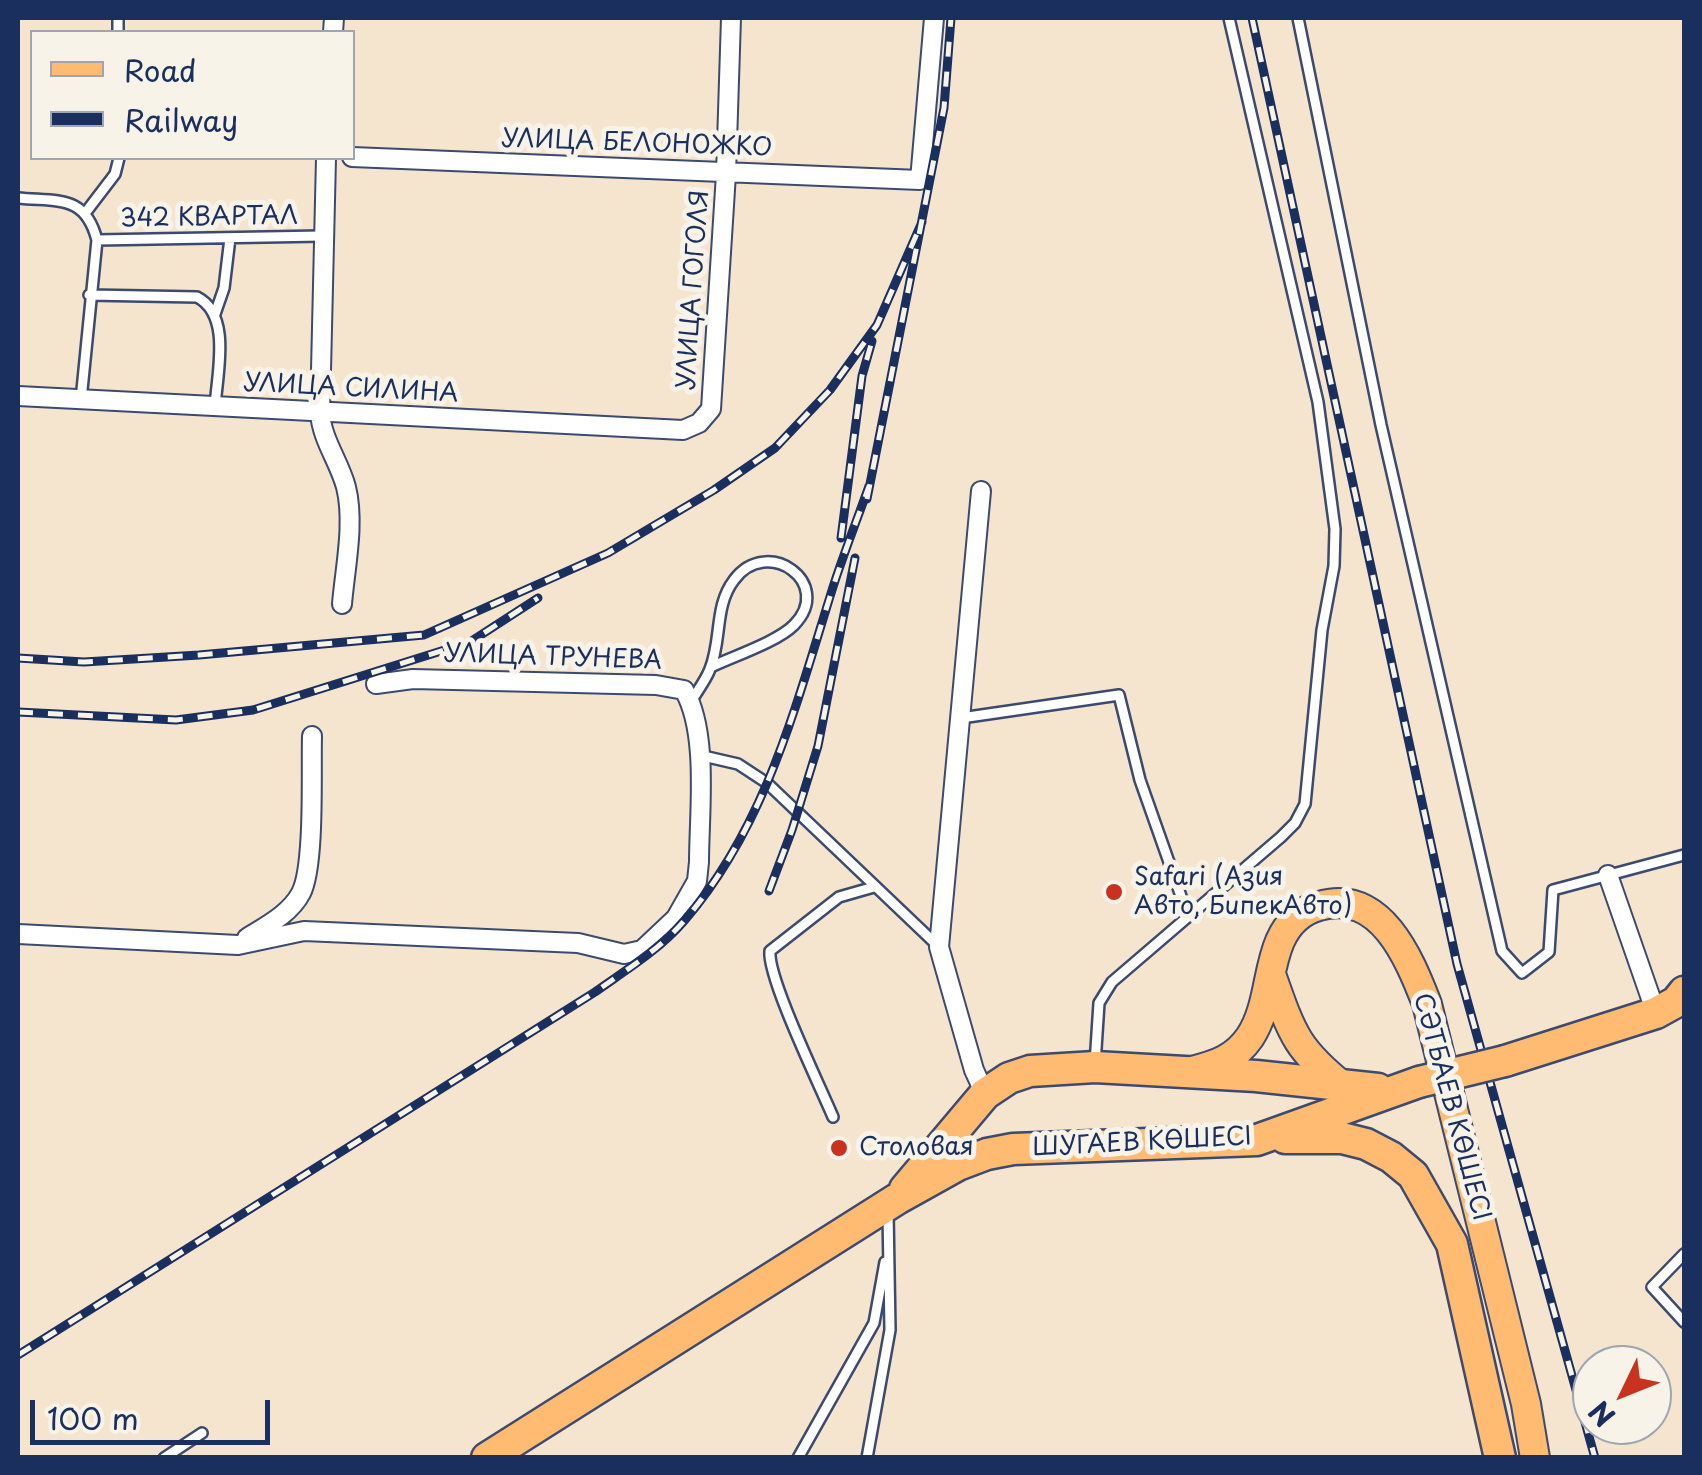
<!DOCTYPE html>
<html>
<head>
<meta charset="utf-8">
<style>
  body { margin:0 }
  #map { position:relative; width:1702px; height:1475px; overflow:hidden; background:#f5e4ce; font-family:"Playpen Sans",sans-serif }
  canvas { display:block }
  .frame { position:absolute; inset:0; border:20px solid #1b2f5e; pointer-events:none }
  .legend { position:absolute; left:30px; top:30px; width:325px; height:130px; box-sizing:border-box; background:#f7f3e8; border:2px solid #9fa5b1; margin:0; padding:12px 18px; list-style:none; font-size:30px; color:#1b2f5e }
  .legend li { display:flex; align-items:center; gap:20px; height:50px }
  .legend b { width:50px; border:2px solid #9fa5b1 }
  .north { position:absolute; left:1572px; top:1345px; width:100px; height:100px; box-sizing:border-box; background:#f7f3e8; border:2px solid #9fa5b1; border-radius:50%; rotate:227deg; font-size:28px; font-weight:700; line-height:40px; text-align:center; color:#1b2f5e }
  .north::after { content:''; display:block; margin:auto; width:35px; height:45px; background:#c8321e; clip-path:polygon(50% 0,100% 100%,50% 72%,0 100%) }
  .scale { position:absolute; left:30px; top:1400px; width:240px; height:45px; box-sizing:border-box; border:5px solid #1b2f5e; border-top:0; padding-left:12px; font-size:30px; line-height:35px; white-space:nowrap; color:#1b2f5e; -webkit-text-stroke:8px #f7f3e8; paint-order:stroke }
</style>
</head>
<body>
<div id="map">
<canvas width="1702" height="1475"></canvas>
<div class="frame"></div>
<ul class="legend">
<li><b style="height:12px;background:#febb71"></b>Road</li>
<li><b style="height:12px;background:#1b2f5e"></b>Railway</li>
</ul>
<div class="north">N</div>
<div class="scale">100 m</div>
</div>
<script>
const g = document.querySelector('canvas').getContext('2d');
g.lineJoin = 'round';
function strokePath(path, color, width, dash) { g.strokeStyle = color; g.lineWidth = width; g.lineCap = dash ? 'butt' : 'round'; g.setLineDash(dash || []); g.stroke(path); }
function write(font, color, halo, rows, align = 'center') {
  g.font = font + ' "Playpen Sans",sans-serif'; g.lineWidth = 10; g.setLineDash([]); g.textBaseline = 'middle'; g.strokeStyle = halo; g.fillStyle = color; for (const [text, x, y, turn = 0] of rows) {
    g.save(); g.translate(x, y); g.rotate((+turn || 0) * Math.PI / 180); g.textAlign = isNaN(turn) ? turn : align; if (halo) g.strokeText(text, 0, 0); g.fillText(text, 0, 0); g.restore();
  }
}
const lane = new Path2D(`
  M1298,18l83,407 121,526 20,22 27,-21 4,-62 131,-35
  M118,32v-14
  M18,198c40,4 67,-4 79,42l-16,160
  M86,212l29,-38 4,-16
  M97,240l225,-4
  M89,295l108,2c35,18 20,76 18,110
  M215,314l9,-26 6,-50
  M691,702c6,-11 15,-22 19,-33 12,-29 4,-63 24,-89 33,-45 101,3 60,45 -17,17 -60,31 -83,42
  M961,718l158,-23 21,85 48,136
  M699,755l39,9 29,19 170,162
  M1095,1064l4,-61 13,-21 169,-145 14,-14 10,-19 17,-174 12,-64 1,-37 -17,-127 -89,-384
  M833,1117c-13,-31 -66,-140 -63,-166l69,-54 35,-10
  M1684,1254l-32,33 32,35
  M164,1458l38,-25
  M798,1458l76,-135 11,-61
  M867,1458l23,-128 -2,-118`);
const street = new Path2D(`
  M333,32l1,-14
  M352,157l568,23 14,-162
  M326,158l-6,255c2,27 19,48 26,74 9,36 -1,81 -4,117
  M18,396l665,34 16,-7 12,-14 15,-235 5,-156
  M981,491l-42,456 35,123 11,24
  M1608,875l48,138
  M18,934l220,11 66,-14 274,12 46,11 18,-4 34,-32 21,-37 2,-19c0,-49 10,-129 -15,-172l-28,-5 -243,-6 -37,5
  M247,938c19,-12 43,-24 54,-45 14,-27 10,-122 11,-157`);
const primary = new Path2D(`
  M1272,977c20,57 25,73 73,111
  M1192,1071c24,-6 43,-12 58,-34 19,-29 17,-66 30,-96 8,-18 20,-30 39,-35 62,-18 90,52 108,98l99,400 9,54`);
const highway = new Path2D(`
  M1505,1061l151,-48 20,-11 8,-10
  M1285,1138h57l24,6 25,13 22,18 39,69 48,214
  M905,1189l80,-95 24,-16 21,-7 65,-4 161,9 122,13
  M487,1458l410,-259 61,-34 29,-11 26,-5 244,-9 162,-58`);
strokePath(lane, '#3c4a6f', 14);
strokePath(street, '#3c4a6f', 22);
strokePath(primary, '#3c4a6f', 32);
strokePath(highway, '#3c4a6f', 35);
strokePath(lane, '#fff', 9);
strokePath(street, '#fff', 18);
strokePath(primary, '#febb71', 28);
strokePath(highway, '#febb71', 30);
const rail = new Path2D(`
  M1252,18l205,946 138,494
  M867,499l77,-391 7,-90
  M841,538l21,-162 10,-35
  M18,658l66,4 115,-7 225,-20 184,-82 106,-63 61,-42 55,-58 47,-65 45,-103
  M18,712l158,8 77,-10 217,-68 68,-44
  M769,891l23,-61 26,-84 37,-188
  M18,1355l577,-363c31,-22 64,-42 89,-71 82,-95 112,-216 149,-334 11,-34 24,-67 36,-101`);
strokePath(rail, '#1b2f5e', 9);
strokePath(rail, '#f7f3e8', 5, [15]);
const highwayBridge = new Path2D(`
  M1419,1082l86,-21`);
strokePath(highwayBridge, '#3c4a6f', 35, []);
strokePath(highwayBridge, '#febb71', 30);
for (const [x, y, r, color] of [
  [1114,892,10,"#c8321e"],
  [839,1148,10,"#c8321e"]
]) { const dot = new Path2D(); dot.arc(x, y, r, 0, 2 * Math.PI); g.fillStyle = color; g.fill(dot); strokePath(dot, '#f7f3e8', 4); }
write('25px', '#1b2f5e', '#f7f3e8', [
  ["УЛИЦА БЕЛОНОЖКО",637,144,2],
  ["342 КВАРТАЛ",209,218,-1],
  ["УЛИЦА ГОГОЛЯ",694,290,-86],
  ["УЛИЦА СИЛИНА",351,389,3],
  ["УЛИЦА ТРУНЕВА",553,658,2],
  ["СӘТБАЕВ КӨШЕСІ",1451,1107,75],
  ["ШУГАЕВ КӨШЕСІ",1142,1143,-3]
]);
write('25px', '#1b2f5e', '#f7f3e8', [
  ["Safari (Азия",1134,878],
  ["Авто, БипекАвто)",1134,907],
  ["Столовая",859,1148]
], 'left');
</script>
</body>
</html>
